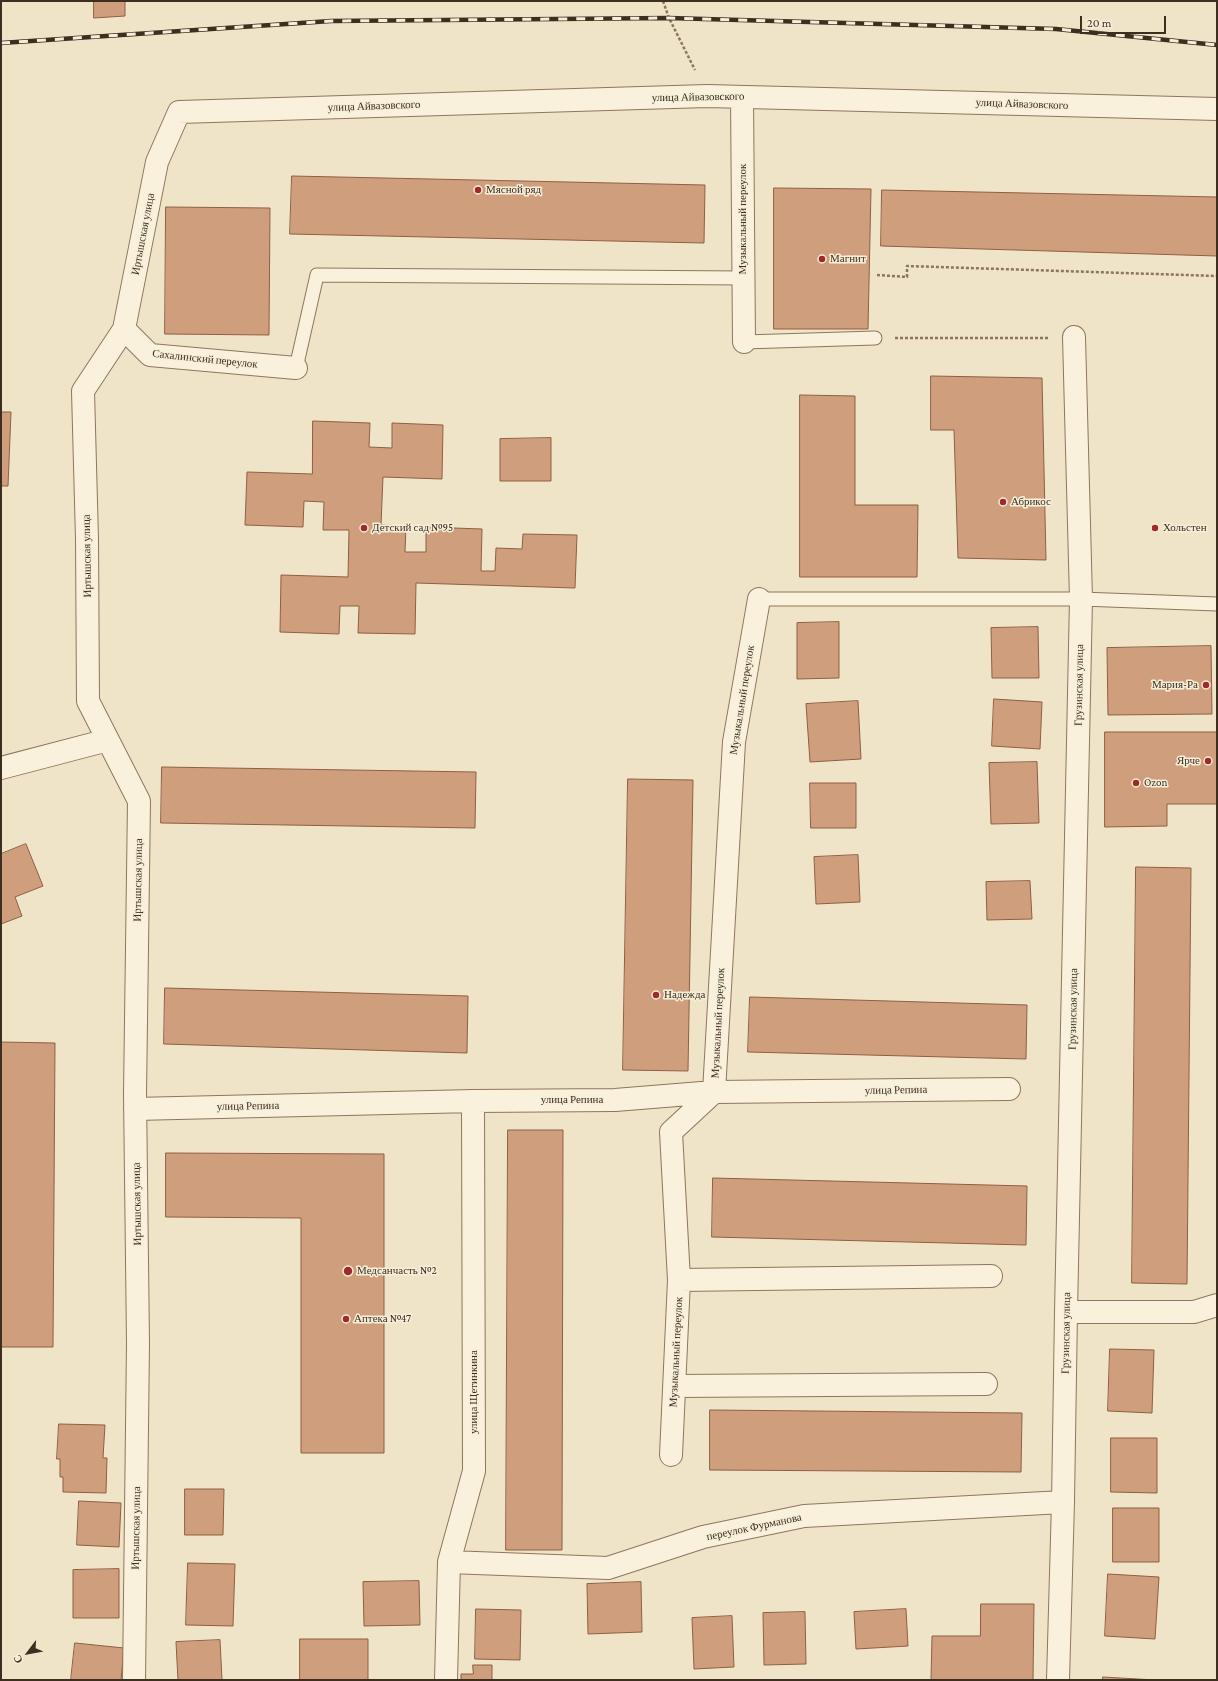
<!DOCTYPE html>
<html>
<head>
<meta charset="utf-8">
<style>
  body { margin:0 }
  #map { position:relative; width:1218px; height:1681px; overflow:hidden; background:#f0e4c8; font-family:"Crimson Pro",serif }
  canvas { display:block }
  .frame { position:absolute; inset:0; border:2px solid #3d2e20; pointer-events:none }
  .north { position:absolute; left:8px; top:1633px; width:40px; height:40px; -webkit-text-stroke:3px #f7eed8; paint-order:stroke; rotate:238deg; font-size:11px; font-weight:700; line-height:16px; text-align:center; color:#3d2e20 }
  .north::after { content:''; display:block; margin:auto; width:14px; height:18px; background:#3d2e20; clip-path:polygon(50% 0,100% 100%,50% 72%,0 100%) }
  .scale { position:absolute; left:1080px; top:16px; width:86px; height:18px; box-sizing:border-box; border:2px solid #3d2e20; border-top:0; padding-left:5px; font-size:12px; line-height:14px; white-space:nowrap; color:#3d2e20; -webkit-text-stroke:3px #f7eed8; paint-order:stroke }
</style>
</head>
<body>
<div id="map">
<canvas width="1218" height="1681"></canvas>
<div class="frame"></div>
<div class="north">С</div>
<div class="scale">20 m</div>
</div>
<script>
const g = document.querySelector('canvas').getContext('2d');
g.lineJoin = 'round';
function fill(path, color) { g.fillStyle = color; g.fill(path, 'evenodd'); }
function strokePath(path, color, width, dash) { g.strokeStyle = color; g.lineWidth = width; g.lineCap = dash ? 'butt' : 'round'; g.setLineDash(dash || []); g.stroke(path); }
function write(font, color, halo, rows, align = 'center') {
  g.font = font + ' "Crimson Pro",serif'; g.lineWidth = 3; g.setLineDash([]); g.textBaseline = 'middle'; g.strokeStyle = halo; g.fillStyle = color; for (const [text, x, y, turn = 0] of rows) {
    g.save(); g.translate(x, y); g.rotate((+turn || 0) * Math.PI / 180); g.textAlign = isNaN(turn) ? turn : align; if (halo) g.strokeText(text, 0, 0); g.fillText(text, 0, 0); g.restore();
  }
}
const building = new Path2D(`
  M94,1h31v15l-31,2z
  M292,176l413,9 -1,58 -414,-9z
  M774,188l97,1 -3,140h-94z
  M882,190l335,7v59l-336,-10z
  M166,207l104,1 -1,127 -104,-1z
  M931,376l111,2 4,182 -88,-2 -4,-128h-23z
  M800,395l55,1v109h63l-1,72h-117z
  M1,412h10l-3,74h-7z
  M313,421l57,2 -1,24 23,1v-25l51,2 -1,54 -59,-2 -2,48 25,1 -1,26h21v-25l56,2 -1,42h14l1,-23 26,1 1,-15 54,1 -2,53 -159,-5 -1,51 -57,-1 1,-27h-19l-1,28 -59,-2 1,-57 67,2 1,-47h-26l1,-28 -20,-1 -1,26 -58,-2 2,-53 65,2z
  M551,438v43h-51v-42z
  M839,622v56l-42,1v-56z
  M1038,627l1,51h-47l-1,-50z
  M1211,646l1,68 -104,1 -1,-67z
  M994,699l48,3 -2,47 -48,-3z
  M858,701l3,58 -51,3 -4,-58z
  M1105,732h112v72h-50v22l-62,1z
  M1037,762l2,61 -48,1 -2,-61z
  M162,767l314,5 -1,56 -314,-5z
  M628,779l65,1 -5,291 -65,-1z
  M810,783h46v45h-45z
  M26,844l17,42 -28,11 7,19 -21,8v-70z
  M858,855l2,47 -44,2 -2,-47z
  M1136,867l55,1 -4,416 -55,-1z
  M1030,881l2,38 -45,1 -1,-38z
  M165,988l303,8 -1,57 -303,-9z
  M750,997l277,8 -1,54 -278,-7z
  M1,1042l54,1 -2,304h-52z
  M508,1130h55l-1,420h-56z
  M166,1153l218,1v299h-83v-235l-135,-1z
  M713,1178l314,8 -1,59 -314,-8z
  M1110,1349l44,1 -2,63 -44,-2z
  M710,1410l312,3 -1,59 -311,-2z
  M59,1424l46,1 -2,33h4l-1,35 -43,-1v-15h-3v-18h-3z
  M1111,1438h46v55l-46,-1z
  M185,1489h39l-1,46h-38z
  M79,1501l42,2 -2,44 -42,-2z
  M1113,1508h46v54h-46z
  M188,1563l47,1 -2,62 -47,-1z
  M119,1569v49h-46v-48z
  M1108,1574l51,3 -4,62 -50,-3z
  M419,1581l1,44 -56,1 -1,-44z
  M641,1582l1,50 -54,2 -1,-50z
  M981,1604h53l-1,76h-102l1,-44h48z
  M476,1609l45,1 -1,50 -45,-1z
  M906,1609l2,37 -52,3 -2,-37z
  M805,1612l1,52 -42,1 -1,-52z
  M732,1616l2,51 -40,2 -2,-51z
  M300,1639h68v41h-68z
  M220,1640l2,40h-44l-2,-38z
  M75,1643l49,5 -3,32h-50z
  M473,1665h19v15h-31v-6h12z
  M1103,1677l52,3h-52z`);
fill(building, '#cf9f7d');
strokePath(building, '#8d5f41', 1);
const service = new Path2D(`
  M744,342l131,-4
  M296,368l21,-93 426,3
  M759,599h322l136,5`);
const minor = new Path2D(`
  M742,97l2,245
  M124,329l26,26 146,13
  M1,768l107,-28
  M135,1109l338,-8 142,-1 99,-8 295,-3
  M679,1280l312,-4
  M1066,1312h128l23,-7
  M675,1386l311,-2
  M671,1455l8,-175 -8,-148 43,-40 20,-350 25,-143
  M449,1562l159,6 95,-31 101,-21 259,-14
  M134,1680l4,-337 -3,-249 4,-293 -51,-100 -1,-162 -4,-148 41,-62 33,-167 22,-50 528,-16 510,13
  M446,1680l3,-118 25,-91 -1,-370
  M1058,1680l5,-178 3,-190 15,-713 -7,-262`);
strokePath(service, '#8d765c', 15);
strokePath(minor, '#8d765c', 24);
strokePath(new Path2D(`
  M663,1l6,17 26,52
  M877,275l30,2v-11l310,10
  M895,338h153`), '#8d765c', 2.5, [3, 2]);
strokePath(service, '#faf1dc', 13);
strokePath(minor, '#faf1dc', 22);
const rail = new Path2D(`
  M1,43l330,-22 338,-3 387,11 161,16`);
strokePath(rail, '#3d2e20', 4.5);
strokePath(rail, '#f7eed8', 3, [9]);
for (const [x, y, r, color] of [
  [478,190,4,"#9e2a2b"],
  [822,259,4,"#9e2a2b"],
  [1003,502,4,"#9e2a2b"],
  [364,528,4,"#9e2a2b"],
  [1155,528,4,"#9e2a2b"],
  [1206,685,4,"#9e2a2b"],
  [1208,761,4,"#9e2a2b"],
  [1136,783,4,"#9e2a2b"],
  [656,995,4,"#9e2a2b"],
  [348,1271,5,"#9e2a2b"],
  [346,1319,4,"#9e2a2b"]
]) { const dot = new Path2D(); dot.arc(x, y, r, 0, 2 * Math.PI); g.fillStyle = color; g.fill(dot); strokePath(dot, '#f7eed8', 1.5); }
write('11px', '#3d2e20', '#f7eed8', [
  ["улица Айвазовского",698,97,-1],
  ["улица Айвазовского",1022,104,2],
  ["улица Айвазовского",374,106,-2],
  ["Музыкальный переулок",743,219,-90],
  ["Иртышская улица",143,234,-79],
  ["Сахалинский переулок",205,359,6],
  ["Иртышская улица",87,556,-91],
  ["Грузинская улица",1079,685,-89],
  ["Музыкальный переулок",742,700,-81],
  ["Иртышская улица",138,880,-89],
  ["Грузинская улица",1073,1009,-89],
  ["Музыкальный переулок",718,1023,-87],
  ["улица Репина",896,1090,-1],
  ["улица Репина",572,1100],
  ["улица Репина",248,1106,-1],
  ["Иртышская улица",137,1204,-91],
  ["Грузинская улица",1066,1333,-89],
  ["Музыкальный переулок",676,1352,-87],
  ["улица Щетинкина",474,1392,-90],
  ["переулок Фурманова",754,1527,-12],
  ["Иртышская улица",136,1528,-89]
]);
write('11px', '#3d2e20', '#f7eed8', [
  ["Мясной ряд",486,190],
  ["Магнит",830,259],
  ["Абрикос",1011,502],
  ["Детский сад №95",372,528],
  ["Хольстен",1163,528],
  ["Мария-Ра",1198,685,"right"],
  ["Ярче",1200,761,"right"],
  ["Ozon",1144,783],
  ["Надежда",664,995],
  ["Медсанчасть №2",357,1271],
  ["Аптека №47",354,1319]
], 'left');
</script>
</body>
</html>
